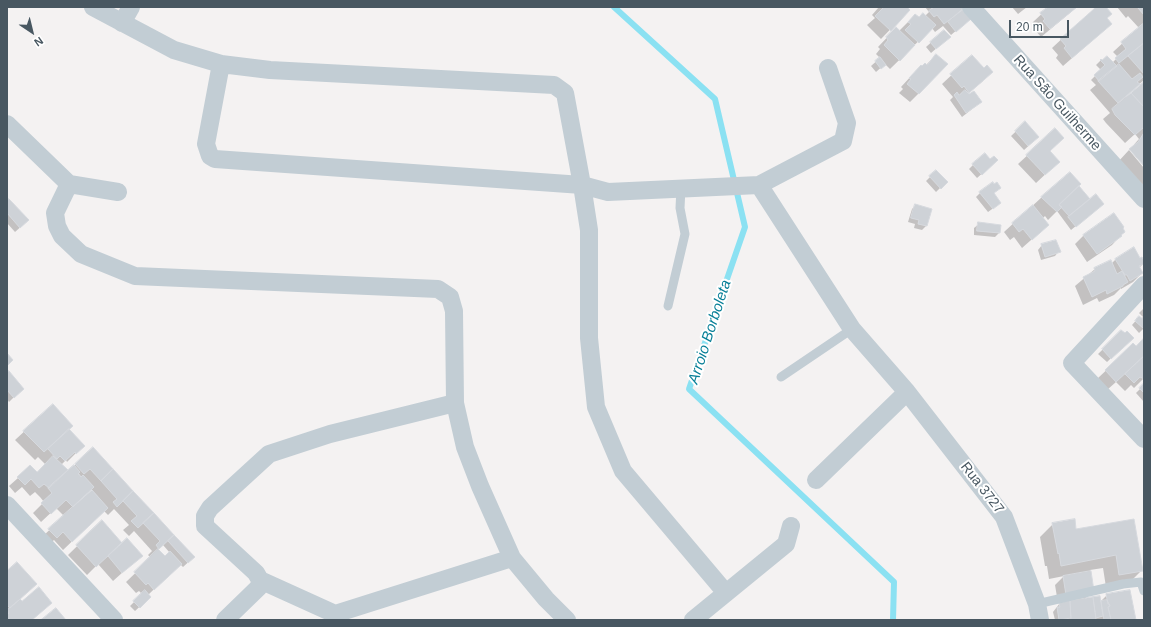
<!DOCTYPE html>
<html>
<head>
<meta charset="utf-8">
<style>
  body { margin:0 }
  #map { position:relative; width:1151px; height:627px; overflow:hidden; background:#f4f2f2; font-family:Helvetica,sans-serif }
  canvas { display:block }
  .frame { position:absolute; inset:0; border:8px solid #485761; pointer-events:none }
  .north { position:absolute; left:12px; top:12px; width:40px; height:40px; -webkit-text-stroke:3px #fff; paint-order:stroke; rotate:145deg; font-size:11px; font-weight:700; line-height:16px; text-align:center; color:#485761 }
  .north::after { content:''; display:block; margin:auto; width:14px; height:18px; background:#485761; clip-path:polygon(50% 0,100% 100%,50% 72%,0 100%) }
  .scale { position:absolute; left:1009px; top:20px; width:60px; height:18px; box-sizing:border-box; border:2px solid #485761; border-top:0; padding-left:5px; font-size:12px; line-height:14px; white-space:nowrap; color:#485761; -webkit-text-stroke:3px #fff; paint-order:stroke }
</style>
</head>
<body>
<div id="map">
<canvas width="1151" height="627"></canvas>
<div class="frame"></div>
<div class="north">N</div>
<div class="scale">20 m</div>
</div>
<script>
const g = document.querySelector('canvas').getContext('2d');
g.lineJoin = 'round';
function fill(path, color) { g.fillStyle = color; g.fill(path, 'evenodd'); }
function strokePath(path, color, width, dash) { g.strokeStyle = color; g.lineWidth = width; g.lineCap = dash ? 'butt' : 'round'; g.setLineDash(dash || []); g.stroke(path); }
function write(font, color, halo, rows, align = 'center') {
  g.font = font + ' Helvetica,sans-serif'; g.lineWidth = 4; g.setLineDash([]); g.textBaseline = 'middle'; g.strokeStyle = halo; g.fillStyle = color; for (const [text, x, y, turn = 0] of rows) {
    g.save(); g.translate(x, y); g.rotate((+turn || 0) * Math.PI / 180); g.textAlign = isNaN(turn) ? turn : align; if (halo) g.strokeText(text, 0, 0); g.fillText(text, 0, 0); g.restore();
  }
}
fill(new Path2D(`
  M879,7h26l4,3 -28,29 -14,-14 8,-7 -3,-3z
  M925,7h7l-1,1 1,2 3,-3h28l2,16 -14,12 -8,-9 -8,6 -3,-4 -42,41 -5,-5 -9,8 -5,-6 9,-8 -4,-4 4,-5 -2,-2 18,-19 3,3 16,-16 4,4 6,-3 4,-4z
  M1012,7h15l-9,7z
  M1049,7h28l-36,30 -6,-7 2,-2 -5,-5z
  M1096,7h10v11l-4,14 -39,34 -7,-8 2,-3 -6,-7z
  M1117,7h27v73l-18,16 1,1 17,-14v82l-14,-16 9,-10 -4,-5 -10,9 -19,-20 -3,-4 7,-6 -20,-23 6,-5 -5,-5 10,-10 -5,-5 5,-5 11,3 6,-6 -5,-5 26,-24 -11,-12 -2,2z
  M944,31l1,10 -14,12 -5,-6z
  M936,55l-17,38 -9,9 -11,-9 4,-4 -2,-2 11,-12 14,-10z
  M972,56l11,25 -18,15 11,10 -14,11 -12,-17 3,-3 -11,-13z
  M1025,123l9,18 -10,9 -13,-14z
  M1055,130l-6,21 1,19 -14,13 -18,-19z
  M1129,150l15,18v26l-27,-31z
  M990,160l3,4 -16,14 -8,-9 4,-4z
  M936,171l10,11 -10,10 -10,-11z
  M1078,186l20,22 -27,22 -14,-19 -9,9 -3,-4 -2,2 -4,15 -17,15 -8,-11 -4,3 -6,-8 38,-35z
  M980,193l13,1 2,13 -7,5 -12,-15z
  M7,202l17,22 -9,8 -8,-9z
  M916,205l10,21 -4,4 -8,-2 1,-4 -7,-2 4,-13z
  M979,224l20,9 -4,4 -21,-2v-7z
  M1124,232l-12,13 -25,17 -12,-18 9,-9z
  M1042,245l17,6 -4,5 -14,4 -3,-10z
  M1116,259h23l5,4 -5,5 3,5 -9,9 -12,7v-1l-7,7 -15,7 -2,-4 -14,7 -8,-19 20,-17 16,-5z
  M1144,308v20l-5,5 -7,-8 7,-8 2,2 2,-2 -4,-4z
  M1121,332l4,3 7,3 -25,24 -9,-8z
  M1144,339v39l-10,10 -3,-3 -6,6 -9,-9 -9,8 -10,-11 36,-34 3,2z
  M7,374l15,15 -13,13 -2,-3z
  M1144,385v17l-8,-9z
  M53,405l15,24 15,17 -16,16 -1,-2 -5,5 7,6 25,-22 101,108 -11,10 -3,-3 -32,31 2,2 -15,14 -5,-5 12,-12 -3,-3 -3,2 -10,-11 25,-24 -3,-3 4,-4 -18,-20 -5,5 -6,-6 6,-5 -15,-16 -6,6 -4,-4 -41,39 -9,-10 -7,6 -7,-7 24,-23 -8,-8 -15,14 -8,-9 11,-11 -4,-5 -5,-5 -5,4 -8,-9 -7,6 -6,-7 9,-8 19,-5 9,-8 -8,-8 -3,3 -20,-20zM91,489l2,2 -15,14 -2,-2zM163,545l7,8 -5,5 -7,-8z
  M102,522l30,42 -19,17 -15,-17 -11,11 -19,-20z
  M1053,524l23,6 66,40 -13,13 -23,4 -3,-19 -13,2 3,20 -9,10 15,-3 1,5 7,-7 27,25h-79l-2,-8 7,-9h-2l-3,-18 9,-9 -15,3 -2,-13h-2l-5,-29z
  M7,572l12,27 3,3 29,1 -19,17h-25z`), '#0003');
strokePath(new Path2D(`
  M614,7l101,92 30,128 -56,162 205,193 -1,38`), '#8be1f2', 6);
const building = new Path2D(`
  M881,7h26l3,3 -19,21 -16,-15 8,-8z
  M934,7h30l1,1 -21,16 -7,-9 -3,2 -5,-6z
  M1048,7h29l-27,22 -7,-8 2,-2 -5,-6z
  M1094,7h12l6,7 -5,4 5,6 -40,34 -8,-10 2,-2 -6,-7 34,-30z
  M1139,7h5v8l-6,-7z
  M963,9l8,10 -15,13 -8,-10z
  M923,13l13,12 -17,18 -14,-13 6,-6 -3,-2 7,-8 4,3z
  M1143,24l1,2v17l-25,20 -4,-5 11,-9 -5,-7z
  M896,27l19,18 -15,16 -16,-16 4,-5 -2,-3z
  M944,30l7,7 -15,12 -6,-7z
  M1144,43v31l-16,-18z
  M936,54l12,10 -29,30 -12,-10 4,-5 -2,-1 12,-13 1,1 3,-3 2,2z
  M972,55l12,13 3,-3 6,7 -24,21 -5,-7 -2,2 -12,-14z
  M1107,56l10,10 -18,15 -5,-6 11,-10 -5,-5 1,-1 1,1z
  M880,57l6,8 -5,4 -6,-8z
  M1119,64l13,15 8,-6 3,4 -6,5 3,2 -22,19 -20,-22z
  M1144,82v25l-13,-14z
  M965,90l4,4 5,-3 8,11 -16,11 -12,-18 3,-3 2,3z
  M1131,93l13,14v20l-9,8 -20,-20 -3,-6z
  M1025,121l14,16 -11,9 -13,-15z
  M1055,128l9,10 -14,13 10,11 -15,13 -19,-20z
  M1144,133v33l-15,-17 9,-7z
  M985,153l5,6 4,-3 4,4 -16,15 -10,-11z
  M936,170l12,12 -7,7 -12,-13z
  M1070,172l11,12 -22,21 3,2 -5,5 -16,-15z
  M993,182l1,2 3,-2 4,6 -7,5 7,10 -8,6 -14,-17z
  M1079,186l11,13 -21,17 -10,-11z
  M1096,194l8,10 -28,23 -8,-10z
  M9,199l20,21 -9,8 -13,-15v-13z
  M915,204l17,5 -5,17 -9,-2 1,-4 -8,-2z
  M1033,205l16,20 -17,15 -9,-11 -4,3 -7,-9z
  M1114,213l10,14 -1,1 2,4 -4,3 1,1 -25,18 -14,-19z
  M978,222l23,3 -1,8 -23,-2z
  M1056,240l5,12 -16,5 -4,-13z
  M1134,247l6,11 2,-1 2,4v3l-5,2 4,7 -13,8 -3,-6h-2l-10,-16z
  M1111,260l6,14 5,-3 6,11 -5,3v1l-16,8 -1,-4 -14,7 -9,-20 12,-6 -1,-3z
  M1139,316l5,4v9l-9,-8z
  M1121,330l4,3 2,-2 7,7 -23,21 -9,-10z
  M1144,338v18l-28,26 -11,-12 28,-27 3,3z
  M7,353l6,7 -6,6z
  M1144,356v23l-4,-2 -6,6 -9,-9z
  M9,371l15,18 -10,9 -7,-8v-18z
  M1144,383v10l-5,-5z
  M53,404l20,22 -29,26 -21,-21z
  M69,429l16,17 -9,8 -1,-2 -10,9 -5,-5 -3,3 -9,-10z
  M93,447l20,22 -12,12 -11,-12 -6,5 -9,-10z
  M53,456l15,14 -19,18 -5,-4 -5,4 -8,-9 -6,6 -8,-8 13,-12 7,7z
  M74,465l6,7 -2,2 2,1v1l1,1 2,-2 11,12 -21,20 -7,-7 -15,14 -10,-11 11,-10 -4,-5z
  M113,469l20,22 -16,16 -4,-5 4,-3 -16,-18z
  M92,490l16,18 -36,34 -9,-10 -6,6 -9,-9z
  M133,491l21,22 -16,15 -7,-7 6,-5 -14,-15z
  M154,513l20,22 -15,14 -3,-4 4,-4 -17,-18z
  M1075,519l1,10 58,-10 9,52 -24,4 -3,-20 -55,11 -2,-13 -1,1 -6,-31z
  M102,520l20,23 -26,24 -20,-22z
  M174,535l21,22 -7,6 -20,-22z
  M127,538l16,18 -21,17 -14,-17z
  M158,549l7,7 5,-5 12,13 -28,26 -6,-7 -2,2 -12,-13z
  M17,562l20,22 -27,24 -3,-3v-34z
  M1091,571l3,20 -28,4 -3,-19z
  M39,587l13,16 -20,17h-25v-5l2,-2 -2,-3 13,-11 2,2z
  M145,590l6,7 -11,11 -7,-7z
  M1130,590l6,30h-25l-3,-13 2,-1 -1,-2h-1l-2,-10z
  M1100,596l3,20 -7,2 -3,-21z
  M1093,597l3,23h-25l-1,-19z
  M1107,600l3,6 -2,1 3,13h-7l-3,-19z
  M1070,601l1,17 -12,2 -2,-13h3l-1,-4z
  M56,608l10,12h-25z`);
fill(building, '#ced2d7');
strokePath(building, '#d6d9de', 1);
strokePath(new Path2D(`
  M668,306l17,-72 -5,-26 1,-20
  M781,377l71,-48
  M1037,604l86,-20 18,-2 3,9`), '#c2cdd4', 9);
strokePath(new Path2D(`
  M93,7l81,43 47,14 49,6 284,15 11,8 17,92 7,45v108l7,69 27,64 103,122
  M971,7l173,192
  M122,23l9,-16
  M221,64l-15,80 4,12 5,3 367,26 26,7 151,-7 84,-44 4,-18 -19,-55
  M7,124l62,60 49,8
  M69,184l-14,29 2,13 5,10 19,18 54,22 303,13 12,8 4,14 1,92 10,44 15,39 32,72 34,41 21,21
  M759,185l93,144 55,63 97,125 33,87 3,16
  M1144,285l-72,78 72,76
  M816,480l91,-88
  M7,505l107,115
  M260,580l75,34 177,-56
  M225,620l34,-33 1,-7 -4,-7 -51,-47v-10l5,-8 59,-54 61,-20 125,-31
  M693,620l93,-76 5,-18`), '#c2cdd4', 18);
write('14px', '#485761', '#fff', [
  ["Rua São Guilherme",1057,103,48],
  ["Rua 3727",982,488,52]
]);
write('italic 15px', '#077f97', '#fff', [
  ["Arroio Borboleta",710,332,-72]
]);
</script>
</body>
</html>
